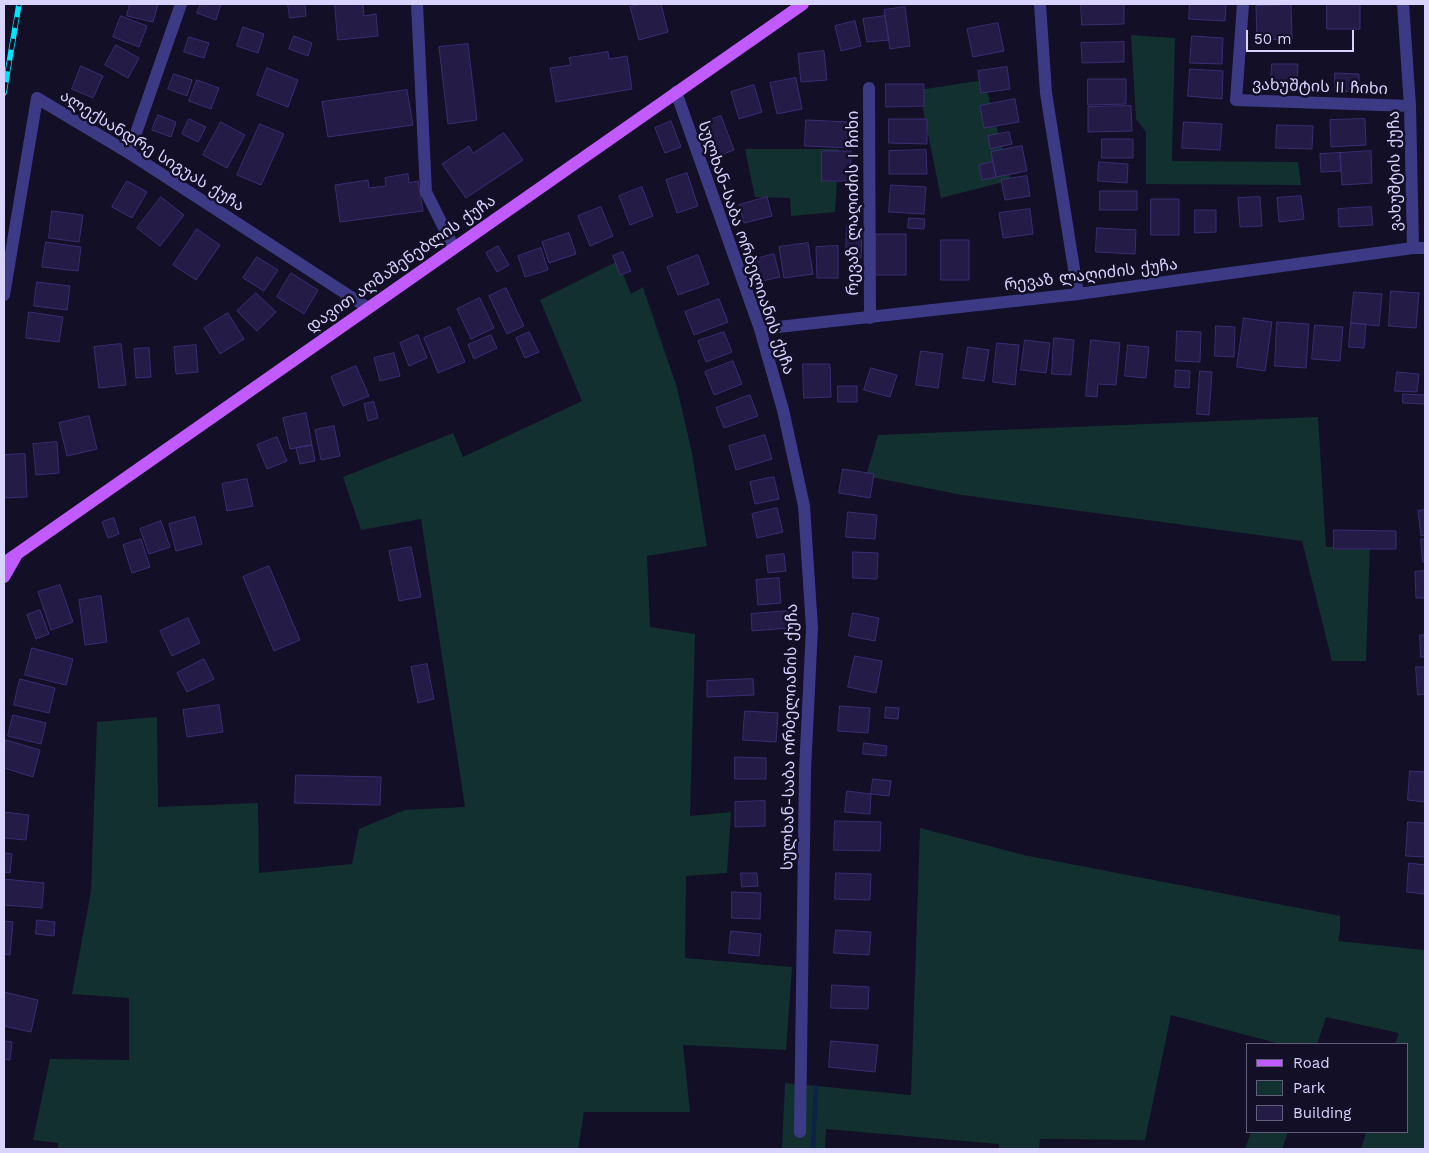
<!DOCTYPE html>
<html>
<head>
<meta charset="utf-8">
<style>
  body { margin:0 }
  #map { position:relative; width:1429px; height:1153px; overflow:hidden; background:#130f26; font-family:"Work Sans",sans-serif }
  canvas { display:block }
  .frame { position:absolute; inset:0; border:5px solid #d9d4ff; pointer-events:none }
  .legend { position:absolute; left:1246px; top:1043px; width:162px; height:90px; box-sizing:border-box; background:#130f26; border:1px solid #625e7d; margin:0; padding:6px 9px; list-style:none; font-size:15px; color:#d9d4ff }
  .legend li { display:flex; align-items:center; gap:10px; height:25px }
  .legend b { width:25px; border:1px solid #625e7d }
  .scale { position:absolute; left:1246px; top:30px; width:108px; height:22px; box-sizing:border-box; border:2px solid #d9d4ff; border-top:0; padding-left:6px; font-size:15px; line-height:18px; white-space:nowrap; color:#d9d4ff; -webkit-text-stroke:4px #130f26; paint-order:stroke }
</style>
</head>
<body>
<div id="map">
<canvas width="1429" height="1153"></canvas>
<div class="frame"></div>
<ul class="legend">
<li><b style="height:6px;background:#c25bff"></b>Road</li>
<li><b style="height:14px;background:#12302f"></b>Park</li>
<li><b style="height:14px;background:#241b47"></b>Building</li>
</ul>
<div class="scale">50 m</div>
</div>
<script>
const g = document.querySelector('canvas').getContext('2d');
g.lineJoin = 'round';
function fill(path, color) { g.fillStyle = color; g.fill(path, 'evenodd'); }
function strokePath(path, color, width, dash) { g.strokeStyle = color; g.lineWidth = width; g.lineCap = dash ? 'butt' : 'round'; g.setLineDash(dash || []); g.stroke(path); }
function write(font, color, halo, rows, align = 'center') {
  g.font = font + ' "Work Sans","Noto Sans Georgian",sans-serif'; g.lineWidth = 5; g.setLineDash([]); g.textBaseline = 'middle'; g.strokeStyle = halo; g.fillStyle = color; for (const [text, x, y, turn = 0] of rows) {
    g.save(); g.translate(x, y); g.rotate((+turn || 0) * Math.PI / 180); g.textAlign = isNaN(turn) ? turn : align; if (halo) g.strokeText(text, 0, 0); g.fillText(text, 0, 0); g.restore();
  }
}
fill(new Path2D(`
  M1131,35l44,3 -3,123 126,1 3,23 -155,-1v-52l-10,-13z
  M984,80l27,100 -70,18 -22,-108z
  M745,149h94l-4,63 -44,4 -1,-18 -35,-1z
  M618,261l13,33 12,-7 34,101 15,65 15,93 -60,10 3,71 45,7 -5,182 41,-4 -4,61 -41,3 -1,82 107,9 -6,83 -103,-5 7,67h-106l-6,37h-520v-6l-25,-3 17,-81 79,1v-62l-57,-4 19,-103 6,-169 60,-5 1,90 100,-4 1,70 93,-9 7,-35 46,-19 60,-3 -44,-288 -60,11 -18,-53 110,-44 10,24 119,-56 -42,-101z
  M1318,417l8,130 44,-2 -4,116h-34l-30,-120 -340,-46 -96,-19 12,-41z
  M920,828l104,27 316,61v15l-2,10 87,9v199h-64l5,-17h42v-88h-13l4,-11 -73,-16 -9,27h-37l-109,-29 -26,125 -105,-1 -1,10h-40v-5l-173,-15 -1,20h-43l3,-66 126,12z
  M1251,1132h37l-6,17h-37z`), '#12302f');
strokePath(new Path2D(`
  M813,1149l3,-62`), '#0c2248', 4.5);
const building = new Path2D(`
  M130,4h28l-5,18 -26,-6z
  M201,4h20l-5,16 -19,-7z
  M288,4h17l1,12 -16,2z
  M335,4h28l1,12 12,-2 2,22 -40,4z
  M642,4h19l7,28 -29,8 -9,-33z
  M1081,4h43v20l-42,1z
  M1190,4h36l-1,17 -36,-2z
  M1327,4h33v25h-33z
  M1291,5l1,34 -35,1 -1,-34z
  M905,7l5,39 -20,3 -6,-39z
  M121,16l26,10 -8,21 -26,-10z
  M885,16l4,24 -22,2 -4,-23z
  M855,21l6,25 -20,5 -6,-25z
  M998,23l6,28 -31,6 -6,-28z
  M243,27l21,7 -6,19 -21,-7z
  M294,36l18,7 -4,13 -19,-7z
  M1192,36l31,2 -1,26 -32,-1z
  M189,37l20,6 -5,15 -20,-6z
  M1124,42v20l-42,1 -1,-20z
  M468,44l9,76 -29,4 -9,-77z
  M116,45l23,13 -11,20 -23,-13z
  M824,51l3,29 -26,2 -3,-28z
  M608,52l1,7 18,-3 5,33 -76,13 -6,-34 21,-3 -2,-7z
  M1272,64h26l-1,19h-26z
  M81,66l22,10 -10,22 -21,-9z
  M1007,67l3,22 -29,4 -3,-22z
  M267,68l31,12 -10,27 -31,-12z
  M1190,69l33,2 -1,28 -34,-3z
  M1335,73l24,1v18l-24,-1z
  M174,74l18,6 -5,16 -19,-7z
  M796,78l6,31 -25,5 -7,-31z
  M1088,79h38v25l-38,1z
  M197,80l22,8 -8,21 -22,-8z
  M886,84h38v22l-38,1z
  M754,85l8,27 -23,7 -8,-27z
  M407,90l6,35 -85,12 -6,-35z
  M1015,99l4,23 -35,6 -4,-22z
  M1131,106l1,25 -44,1v-25z
  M158,115l18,7 -5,15 -19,-7z
  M721,116l13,34 -22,8 -13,-34z
  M189,119l17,8 -8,15 -16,-8z
  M889,119h38v25l-38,-1z
  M1365,119l1,26 -35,2 -1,-27z
  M806,120l44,2v26l-45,-2z
  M671,121l10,26 -16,6 -10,-25z
  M221,122l24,13 -18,33 -24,-13z
  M1184,122l38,2 -2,26 -38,-2z
  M260,124l24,10 -23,51 -24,-10z
  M1277,125l36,1 -1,23 -36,-1z
  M1009,132l3,12 -22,5 -2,-13z
  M504,133l19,27 -57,38 -24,-34 27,-18 4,7z
  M1102,139h31v19h-31z
  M1022,146l5,25 -31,6 -5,-25z
  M926,150l1,24h-38v-23z
  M822,151h29l-1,30h-28z
  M1371,151l1,32 -30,2 -2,-32z
  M1340,153l1,18 -20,1 -1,-18z
  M993,162l3,15 -14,3 -3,-15z
  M1099,162l29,2 -1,19 -29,-2z
  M687,173l11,33 -21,7 -11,-33z
  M408,174l1,9 9,-2 5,30 -83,11 -5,-37 33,-5 1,8 17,-2 -1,-8z
  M1027,176l3,20 -25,4 -4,-20z
  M127,181l20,11 -15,26 -20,-11z
  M891,185l35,2 -2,27 -35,-2z
  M642,187l11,29 -23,9 -11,-29z
  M1100,191h37v19h-37z
  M1301,196l3,23 -25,3 -2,-24z
  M161,197l23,18 -24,31 -23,-18z
  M767,197l5,19 -28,7 -5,-18z
  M1260,197l2,29 -22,1 -2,-29z
  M1151,199h28v36h-28z
  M601,207l12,29 -23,10 -12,-30z
  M1371,207l2,18 -34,2 -1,-18z
  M1030,209l3,25 -30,4 -4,-25z
  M1195,210h21v22l-21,1z
  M52,211l31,4 -4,27 -30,-4z
  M909,218l16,1 -1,10 -16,-1z
  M847,226l15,1 -1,31 -15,-1z
  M1097,228l39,2 -1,24 -39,-2z
  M197,229l23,16 -24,35 -23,-15z
  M569,233l7,21 -27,9 -7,-21z
  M876,234h30v41h-31z
  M941,240h28v40h-28z
  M46,242l35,5 -3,24 -36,-4z
  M808,243l5,31 -29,4 -5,-31z
  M498,246l11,19 -12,7 -11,-19z
  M838,246v32h-21l-1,-31z
  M541,248l7,22 -23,7 -7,-21z
  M623,252l8,19 -11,4 -7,-19z
  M774,254l6,23 -22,5 -6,-22z
  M698,255l11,29 -31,11 -11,-28z
  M257,257l21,13 -14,21 -21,-13z
  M291,273l27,17 -14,24 -27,-17z
  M37,282l33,4 -3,24 -33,-4z
  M506,288l18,38 -17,8 -18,-38z
  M1391,291l28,2 -3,35 -27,-2z
  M1354,292l28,2 -3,32 -28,-3z
  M256,293l20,19 -19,19 -20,-20z
  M480,298l14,30 -23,11 -14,-30z
  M719,299l9,23 -34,13 -9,-23z
  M29,312l34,5 -4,25 -33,-4z
  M228,313l16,26 -24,15 -16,-26z
  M1244,318l28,4 -7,49 -28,-4z
  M1277,322l32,2 -3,44 -31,-2z
  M1351,323l15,1 -2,24 -15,-1z
  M1315,325l28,2 -3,34 -28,-2z
  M1216,326l19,1 -1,30 -19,-1z
  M450,327l15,35 -27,11 -14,-35z
  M1177,331l24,1 -1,30 -24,-1z
  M529,332l10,20 -14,6 -9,-20z
  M724,332l8,20 -26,10 -8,-21z
  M418,335l9,23 -18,8 -9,-23z
  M491,335l6,13 -23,11 -6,-14z
  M1054,338l20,2 -3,35 -19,-1z
  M1025,340l25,3 -4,30 -25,-3z
  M1091,340l29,3 -4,42 -18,-1 -1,13 -11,-1z
  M997,343l22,2 -4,40 -22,-3z
  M121,344l5,41 -27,3 -5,-41z
  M196,345l2,27 -22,2 -2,-27z
  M1128,345l21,2 -3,31 -21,-2z
  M968,347l21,3 -5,31 -21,-3z
  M149,348l2,29 -15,1 -2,-29z
  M921,351l22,3 -5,34 -22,-3z
  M394,353l6,23 -20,5 -6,-23z
  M733,361l9,23 -28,11 -9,-23z
  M803,364h27l1,33 -27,1z
  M356,366l13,30 -26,10 -12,-29z
  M871,368l26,7 -7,22 -26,-7z
  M1176,370l14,1 -1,17 -14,-1z
  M1200,371l12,1 -3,43 -12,-1z
  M1397,372l22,2 -2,18 -22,-1z
  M838,386h19v16h-19z
  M1403,394l22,1v9l-22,-1z
  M750,395l8,21 -34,12 -8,-20z
  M374,402l4,16 -10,3 -4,-17z
  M306,413l6,32 -22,4 -7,-31z
  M89,416l8,33 -30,7 -8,-33z
  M334,426l6,30 -19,4 -6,-30z
  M765,435l7,24 -36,11 -7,-24z
  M277,437l10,24 -20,8 -10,-24z
  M57,442l2,31 -23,2 -3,-31z
  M312,445l3,16 -15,3 -4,-16z
  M25,454l2,43 -23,1v-43z
  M843,469l31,5 -4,24 -31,-5z
  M774,477l5,22 -24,5 -5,-22z
  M247,479l6,27 -26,5 -5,-27z
  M777,508l6,24 -26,6 -5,-24z
  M1425,510v25l-4,1 -3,-25z
  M848,512l29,3 -2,24 -29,-2z
  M195,517l7,27 -26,7 -7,-27z
  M114,518l5,16 -11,4 -6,-16z
  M161,521l9,26 -21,7 -9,-25z
  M1334,530l62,1v18h-62z
  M141,539l9,28 -18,6 -9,-28z
  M1421,539h4v23h-2z
  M411,547l10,50 -22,4 -10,-50z
  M853,552l25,1 -1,26 -24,-1z
  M784,554l2,17 -18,2 -2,-17z
  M269,566l31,74 -26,11 -31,-74z
  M1425,571v27h-9l-1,-26z
  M779,578l2,25 -23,2 -2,-25z
  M60,585l13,37 -22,8 -13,-38z
  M101,596l6,46 -22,3 -6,-45z
  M40,610l9,24 -13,5 -9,-24z
  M788,611l1,17 -37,3 -1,-17z
  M853,613l26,5 -4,23 -26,-5z
  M188,618l12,25 -28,13 -12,-25z
  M1420,635h5v22h-4z
  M32,648l41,11 -7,26 -41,-10z
  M855,656l27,5 -6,32 -28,-6z
  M204,659l10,20 -27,13 -10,-19z
  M427,664l7,35 -16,4 -7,-36z
  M1416,667h9v27l-7,1z
  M20,679l35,9 -6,25 -35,-8z
  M753,679l1,16 -47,2v-16z
  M219,705l4,27 -36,5 -4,-27z
  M840,706l30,2 -2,25 -30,-2z
  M886,707l13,1 -1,11 -13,-1z
  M745,711l33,2 -2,29 -33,-2z
  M13,715l33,8 -5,21 -33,-8z
  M6,740l34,10 -7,27 -29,-9v-19z
  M864,743l23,3 -1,10 -23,-2z
  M735,757l31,1v21h-31z
  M1410,771l15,1v30l-17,-2z
  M296,775l85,2 -1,28 -85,-2z
  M873,779l18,2 -2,15 -18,-2z
  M847,791l24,3 -1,20 -25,-2z
  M765,801v25l-30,1v-25z
  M4,812l25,3 -3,25 -22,-2z
  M835,821l46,1 -1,29 -46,-1z
  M1408,822l17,1v34l-19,-1z
  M4,853l8,1 -2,19 -6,-1z
  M1409,863l16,2v29l-18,-2z
  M741,873h16l1,13 -16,1z
  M836,873l35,1 -1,26 -35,-1z
  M4,879l40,4 -2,25 -38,-3z
  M732,892l29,1 -1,26 -28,-1z
  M37,920l18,2 -1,14 -18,-2z
  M4,921l9,1 -3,33 -6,-1z
  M836,930l35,2 -2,23 -35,-2z
  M731,931l30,3 -2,22 -30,-3z
  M832,985l37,2 -1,22 -37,-1z
  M4,992l34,8 -7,32 -27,-6z
  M4,1041l8,1 -2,18 -6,-1z
  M831,1041l47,4 -3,27 -46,-5z`);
fill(building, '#241b47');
strokePath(building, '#3b2d73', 1);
strokePath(new Path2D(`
  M417,4l9,188 28,56
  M1040,4l6,89 32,201
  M1243,4l-7,96 174,6
  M1403,4l7,102 3,142
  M869,88l1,230
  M676,92l84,237 23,81 21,96 8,122 -7,142 -5,362
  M129,153l52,-149
  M4,295l33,-197 92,55 239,155
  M760,329l318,-35 335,-46h12`), '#3d3a85', 12);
strokePath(new Path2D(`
  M4,563l799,-559
  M4,577l12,-21`), '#c25bff', 12);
const rail = new Path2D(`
  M4,93l15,-89`);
strokePath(rail, '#00e5ff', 5.5);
strokePath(rail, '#130f26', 4, [11]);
write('16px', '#d9d4ff', '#130f26', [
  ["ვახუშტის II ჩიხი",1320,87,2],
  ["ალექსანდრე სიგუას ქუჩა",152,151,32],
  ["ვახუშტის ქუჩა",1395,171,-91],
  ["რევაზ ლაღიძის I ჩიხი",853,203,-90],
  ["სულხან-საბა ორბელიანის ქუჩა",746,248,71],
  ["დავით აღმაშენებლის ქუჩა",401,264,-35],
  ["რევაზ ლაღიძის ქუჩა",1091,275,-7],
  ["სულხან-საბა ორბელიანის ქუჩა",790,737,-89]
]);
</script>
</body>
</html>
